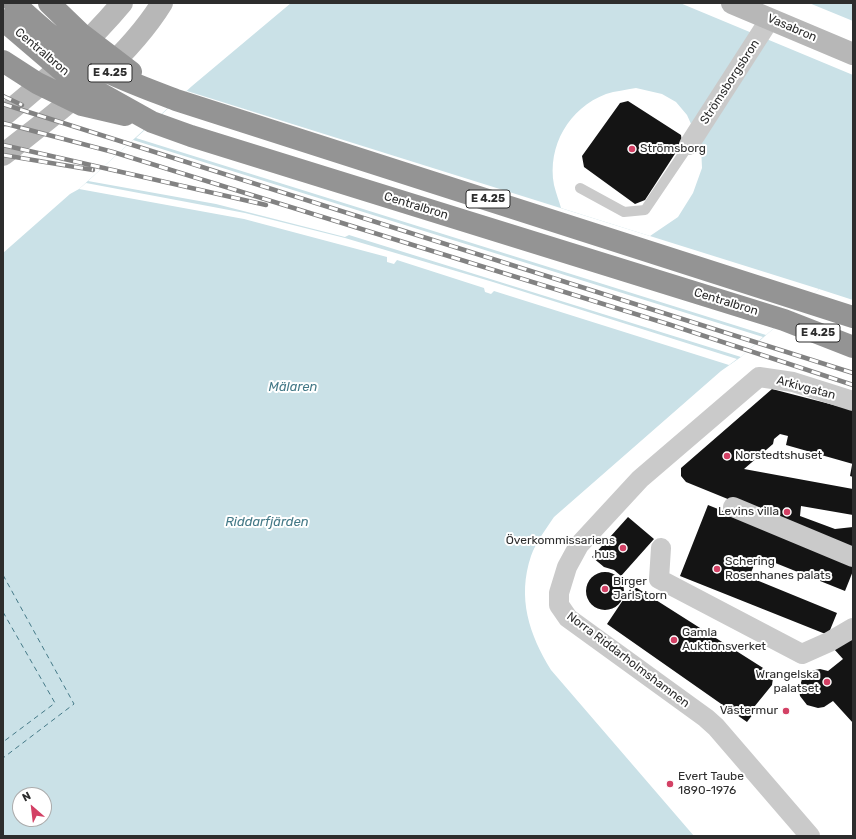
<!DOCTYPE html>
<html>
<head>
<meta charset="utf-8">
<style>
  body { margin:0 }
  #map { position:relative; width:856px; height:839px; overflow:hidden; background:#fff; font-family:Rubik,sans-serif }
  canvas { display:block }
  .frame { position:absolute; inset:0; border:4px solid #2d2d2d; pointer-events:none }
  .north { position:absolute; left:12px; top:787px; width:40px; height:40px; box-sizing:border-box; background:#fff; border:1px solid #ababab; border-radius:50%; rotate:332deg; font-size:11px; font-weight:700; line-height:16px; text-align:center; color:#2d2d2d }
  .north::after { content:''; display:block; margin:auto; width:14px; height:18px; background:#d34165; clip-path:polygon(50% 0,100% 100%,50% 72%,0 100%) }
</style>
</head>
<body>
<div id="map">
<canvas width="856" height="839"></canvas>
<div class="frame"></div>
<div class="north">N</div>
</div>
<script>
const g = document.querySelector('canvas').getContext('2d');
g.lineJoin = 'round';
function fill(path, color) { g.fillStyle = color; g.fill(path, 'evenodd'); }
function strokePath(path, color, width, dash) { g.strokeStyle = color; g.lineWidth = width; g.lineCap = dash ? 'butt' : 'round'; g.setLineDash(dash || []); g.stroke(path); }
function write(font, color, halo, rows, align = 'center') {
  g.font = font + ' Rubik,sans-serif'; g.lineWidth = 4; g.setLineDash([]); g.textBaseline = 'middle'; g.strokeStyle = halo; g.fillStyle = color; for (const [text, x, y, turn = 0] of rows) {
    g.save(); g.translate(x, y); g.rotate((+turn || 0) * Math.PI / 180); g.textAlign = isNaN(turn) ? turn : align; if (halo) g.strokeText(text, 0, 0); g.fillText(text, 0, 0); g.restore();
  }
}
fill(new Path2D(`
  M291,3h562v297l-34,-11 -78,68 -20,14 -167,146c-8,12 -18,25 -23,39 -14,42 -2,78 20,114l143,166h-691v-583l67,-59 9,-5 113,-103zM636,88l26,6 14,8 11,13 14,31 1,22 -9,25 -15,24 -28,19 -89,-28c-2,-7 -5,-15 -7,-23 -7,-39 15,-77 52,-91 9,-3 20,-4 30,-6zM20,795h24v24h-24z`), '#cae1e7');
fill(new Path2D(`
  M680,3h129l44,18v54z
  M187,91l632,198 -53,46 -630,-197z
  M133,140l630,197 -22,20 -392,-122 -4,2 -129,-33 -128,-23z
  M86,183l159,30 100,25 148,44 244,77 -8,6 -235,-74 -3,3 -6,-2 -1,-4 -87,-28 -3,4 -7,-2v-5l-143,-38 -165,-30z`), '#fff');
strokePath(new Path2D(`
  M3,575l71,129 -71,54
  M3,612l52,91 -52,39`), '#447987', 1, [5, 4]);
fill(new Path2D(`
  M628,101l53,34 1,8 -37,57 -10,4 -51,-37 -2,-11 38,-53z
  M772,389l81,21v54l-67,-19 2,-9 -8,-2 -6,5 -1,5 -29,25 109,20v26l-52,-9 -1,10 35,13 18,-2v23l-167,-68 -5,-6v-8z
  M852,465h1v12l-3,-1z
  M708,505l145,58v8l-8,20 -87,-35 -9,21 88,36 -9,22 -148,-59z
  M628,517l26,22 -33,37 -7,-6 -10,-3 -12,-10z
  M586 591a19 19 0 1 1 38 0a19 19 0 1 1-38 0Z
  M631,588h6l134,85 2,5 -1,7 -22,27 3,2 -6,8 -140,-98z
  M853,639v84l-20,-22 -9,6 -6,1 -11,-3 -7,-9 -1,-6 3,-11 8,-8 10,-2 8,2 15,-12 -9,-10z`), '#141414');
strokePath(new Path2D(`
  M580,188l44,24 21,-2 44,-65`), '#cacaca', 10);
strokePath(new Path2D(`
  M689,145l81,-126
  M733,507l120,50
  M661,548l-2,31 143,75 27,-12 24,-14
  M810,836l-94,-109 -10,-9 -138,-100 -9,-13v-12l8,-26 12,-22 61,-66 119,-102 34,5 60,19`), '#cacaca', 20);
strokePath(new Path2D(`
  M732,3l121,51
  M3,116c43,-35 84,-71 119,-113
  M3,155c55,-44 122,-92 159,-152`), '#b7b7b7', 22);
strokePath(new Path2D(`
  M14,3c25,23 53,48 83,64 25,13 53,23 79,33l677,217
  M49,3l31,30 51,39
  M3,20l63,54 86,48 39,14 593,184 69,27
  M3,61l34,22 45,22 43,10`), '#949494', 22);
const rail = new Path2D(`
  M3,96l19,9
  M3,104l850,269
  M3,123l110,29 558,173 182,60
  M3,145l263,60
  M3,155l90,15`);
strokePath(rail, '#828282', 4.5);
strokePath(rail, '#fff', 3, [9]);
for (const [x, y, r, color] of [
  [632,149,4,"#d34165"],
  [727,456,4,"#d34165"],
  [787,512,4,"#d34165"],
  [623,548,4,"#d34165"],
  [717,569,4,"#d34165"],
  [605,589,4,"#d34165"],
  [674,640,4,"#d34165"],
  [827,682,4,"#d34165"],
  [786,711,4,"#d34165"],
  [670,784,4,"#d34165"]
]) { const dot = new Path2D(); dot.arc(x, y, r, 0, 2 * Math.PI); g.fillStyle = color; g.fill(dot); strokePath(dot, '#fff', 1.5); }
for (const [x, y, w] of [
  [110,73,44],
  [488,199,44],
  [818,333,44]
]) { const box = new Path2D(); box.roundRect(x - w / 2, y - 9, w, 18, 3); g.fillStyle = '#fff'; g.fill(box); strokePath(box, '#2d2d2d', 1); }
write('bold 11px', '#2d2d2d', null, [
  ["E 4.25",110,73],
  ["E 4.25",488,199],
  ["E 4.25",818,333]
]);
write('12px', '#2d2d2d', '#fff', [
  ["Vasabron",792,28,23],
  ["Centralbron",42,52,40],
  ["Strömsborgsbron",730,82,-57],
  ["Centralbron",416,206,17],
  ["Centralbron",726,302,17],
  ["Arkivgatan",806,388,15],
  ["Norra Riddarholmshamnen",628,660,37]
]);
write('12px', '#2d2d2d', '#fff', [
  ["Strömsborg",640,149],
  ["Norstedtshuset",735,456],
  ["Levins villa",779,512,"right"],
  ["Överkommissariens",615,541,"right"],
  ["hus",615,555,"right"],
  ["Schering",725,562],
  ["Rosenhanes palats",725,576],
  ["Birger",613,582],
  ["Jarls torn",613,596],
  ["Gamla",682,633],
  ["Auktionsverket",682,647],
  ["Wrangelska",819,675,"right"],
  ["palatset",819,689,"right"],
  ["Västermur",778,711,"right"],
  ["Evert Taube",678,777],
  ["1890-1976",678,791]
], 'left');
write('italic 13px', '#447987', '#fff', [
  ["Mälaren",293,387],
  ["Riddarfjärden",267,522]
]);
</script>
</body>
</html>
